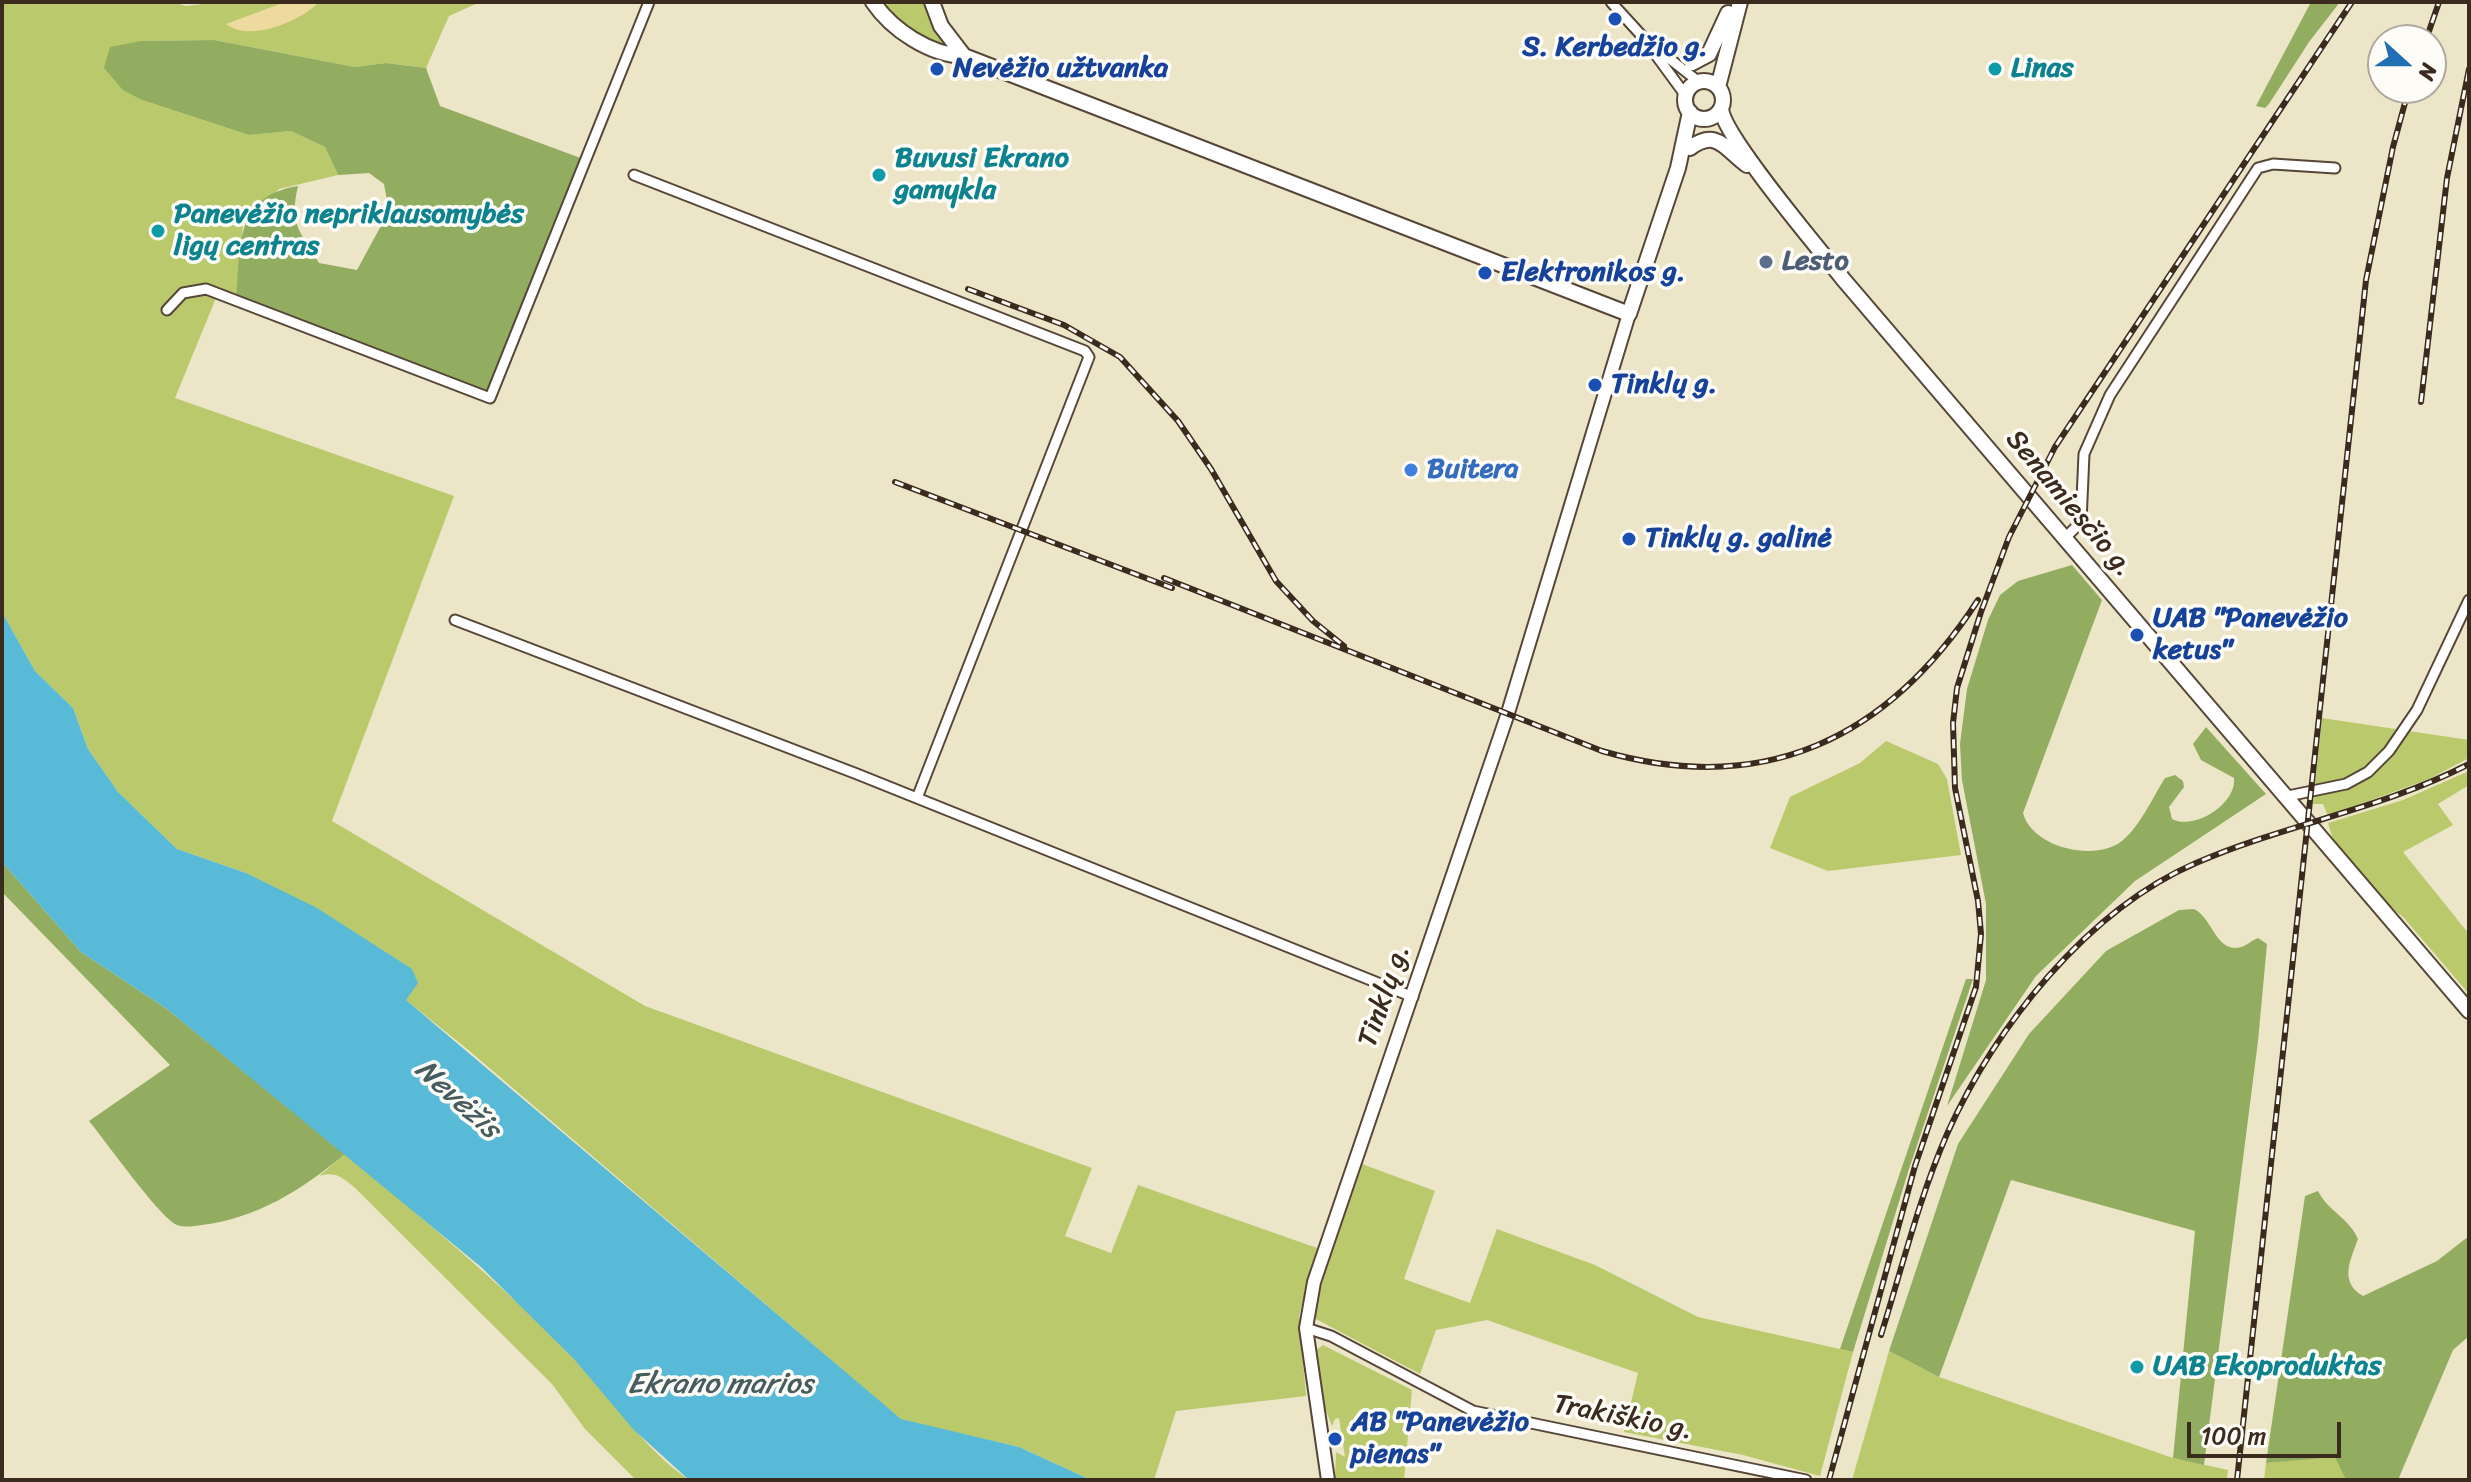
<!DOCTYPE html>
<html>
<head>
<meta charset="utf-8">
<style>
  body { margin:0 }
  #map { position:relative; width:2471px; height:1482px; overflow:hidden; background:#ede5c8; font-family:Sriracha,sans-serif }
  canvas { display:block }
  .frame { position:absolute; inset:0; border:4px solid #3b2a1e; pointer-events:none }
  .north { position:absolute; left:2367px; top:24px; width:80px; height:80px; box-sizing:border-box; background:#fdfcf7; border:2px solid #afa8a0; border-radius:50%; rotate:111deg; font-size:22px; font-weight:700; line-height:32px; text-align:center; color:#3b2a1e }
  .north::after { content:''; display:block; margin:auto; width:28px; height:36px; background:#1f6fb2; clip-path:polygon(50% 0,100% 100%,50% 72%,0 100%) }
  .scale { position:absolute; left:2187px; top:1422px; width:154px; height:36px; box-sizing:border-box; border:4px solid #3b2a1e; border-top:0; padding-left:10px; font-size:24px; line-height:28px; white-space:nowrap; color:#3b2a1e; -webkit-text-stroke:6px #fdfcf7; paint-order:stroke }
</style>
</head>
<body>
<div id="map">
<canvas width="2471" height="1482"></canvas>
<div class="frame"></div>
<div class="north">N</div>
<div class="scale">100 m</div>
</div>
<script>
const g = document.querySelector('canvas').getContext('2d');
g.lineJoin = 'round';
function fill(path, color) { g.fillStyle = color; g.fill(path, 'evenodd'); }
function strokePath(path, color, width, dash) { g.strokeStyle = color; g.lineWidth = width; g.lineCap = dash ? 'butt' : 'round'; g.setLineDash(dash || []); g.stroke(path); }
function write(font, color, halo, rows, align = 'center') {
  g.font = font + ' Sriracha,sans-serif'; g.lineWidth = 7; g.setLineDash([]); g.textBaseline = 'middle'; g.strokeStyle = halo; g.fillStyle = color; for (const [text, x, y, turn = 0] of rows) {
    g.save(); g.translate(x, y); g.rotate((+turn || 0) * Math.PI / 180); g.textAlign = isNaN(turn) ? turn : align; if (halo) g.strokeText(text, 0, 0); g.fillText(text, 0, 0); g.restore();
  }
}
fill(new Path2D(`
  M2,2h171l13,4 34,-4h260l-31,14 -23,52 -40,-5 -31,4 -141,-27 -73,1 1,59 107,35 42,-4 34,16 13,28 -59,14 -36,36 -7,76 -20,-3 -41,100 279,98 -122,325 313,185 447,162 -27,68 46,17 27,-68 179,63 -18,68 7,80 -130,15 -22,69h-63l-72,-33 -118,-27 -435,-372 -220,-175 -69,-24 -59,-57 -30,-43 -15,-41 -38,-37 -33,-59z
  M888,2h36l8,20 22,28c-26,-10 -49,-22 -68,-42z
  M2322,718l147,22v18l-40,21 -101,37 -5,-12h-10z
  M1886,741l52,23 9,15 14,76 -133,16 -58,-23 20,-51 70,-34z
  M2469,771v14l-31,19 15,21 -50,27 66,82v60l-65,-76 -25,-21 -44,-50 -7,-24 75,-23z
  M345,1154c78,65 156,129 227,202 40,41 69,91 117,124h-53l-51,-51 -33,-45 -197,-196c-12,-10 -19,-17 -36,-12z
  M1362,1164l73,27 -31,88 66,24 27,-74 98,36 103,52 155,35 -33,124 -77,-21 -119,-23 14,-59 -151,-53 -51,10 -16,44 -106,-56 5,-29z
  M1323,1345l89,45 -8,90h-69l1,-28 9,5 -6,-39 -4,1 -3,7 -12,-31 -5,-44z
  M1889,1351l50,26 234,81 55,12 -1,10h-375z
  M2335,1456l11,24h-82l2,-17z`), '#b9c96c');
fill(new Path2D(`
  M2311,2h29l-31,40 -40,62 -4,4 -9,-2z
  M214,40l141,27 31,-4 40,5 14,38 146,54 -96,238 -254,-97c5,-53 -3,-105 62,-115 -9,38 2,46 21,77l38,7 32,-59 -5,-27 -15,-11 -31,2 -13,-28 -34,-16 -42,4 -107,-35 -19,-10 -19,-22 6,-21 31,-6z
  M2072,565l30,35 -79,213c9,35 74,50 100,27 17,-14 30,-43 42,-62l10,-3 8,6 1,6 -15,20 3,12c23,12 65,-16 62,-41l-33,-18 -8,-16 13,-17 60,67 -131,87 -99,95 -89,130 39,-126v-76l-24,-124 -2,-36 7,-55 21,-69 12,-25 18,-14z
  M2,862l79,90 86,57 178,145c-43,36 -88,64 -143,71 -8,1 -17,3 -25,0 -18,-8 -72,-85 -88,-104l81,-56 -168,-173z
  M2194,909c19,9 22,45 47,38 5,-1 11,-7 17,-9l9,6 -9,97 -54,424 -31,-7 22,-227 -184,-51 -72,197 -50,-26 69,-207 71,-110 77,-83 73,-41z
  M1966,979h7l-64,190 -56,183 -13,-3z
  M2318,1191c10,20 32,28 40,48 -8,22 -19,43 5,57l74,-35 32,-25v100l-16,14 -55,130h-52l-11,-23 -69,6 39,-267z`), '#92ad60');
fill(new Path2D(`
  M285,2h34c-18,19 -70,41 -93,22z`), '#eeda9e');
fill(new Path2D(`
  M2,612l33,59 38,37 15,41 30,43 59,57 69,24 71,35 95,61 6,14 -12,17 495,419 118,28 72,33h-402l-56,-51 -59,-70 -93,-92 -314,-258 -86,-57 -79,-90z`), '#59bad7');
const street = new Path2D(`
  M1611,2l31,34 44,60
  M1661,52l38,30
  M634,175l451,176 4,6 -172,441
  M167,310l16,-17 23,-4 284,109 159,-396
  M2064,539l17,-17 3,-68 26,-59 148,-227 15,-4 62,4
  M455,620l402,154 556,223
  M2283,797l63,-13 22,-12 21,-21 28,-41 52,-110
  M1306,1328l25,8 142,75 333,69`);
const secondary = new Path2D(`
  M1328,1480l-22,-152 8,-46 193,-566 122,-402`);
const primary = new Path2D(`
  M873,2c19,28 57,53 91,54l665,258 49,-146 12,-56
  M932,2l9,24 23,30
  M1692,63l17,-9 19,-41
  M1685 100a19 19 0 1 1 38 0a19 19 0 1 1-38 0Z
  M1718,87l22,-85
  M1721,108c1,27 100,143 122,171l626,732
  M1690,148c27,-20 35,1 57,17`);
strokePath(street, '#564638', 13);
strokePath(secondary, '#564638', 16);
strokePath(primary, '#564638', 18);
strokePath(street, '#fff', 9);
strokePath(secondary, '#fff', 12);
strokePath(primary, '#fff', 14);
const rail = new Path2D(`
  M2426,40l13,-38
  M968,289l96,36 56,32 58,64 33,48 65,112 37,40 31,25
  M2421,402l26,-224 22,-109
  M895,482l277,106
  M1164,578l438,173c162,47 286,-12 376,-151
  M1881,1335c21,-67 38,-137 66,-201 48,-107 140,-224 249,-271 90,-39 186,-54 273,-99
  M1829,1480l86,-314 61,-179 5,-53 -3,-33 -23,-113 -2,-65 4,-35 24,-76 28,-75 46,-90 297,-445
  M2237,1480l129,-1200 27,-133 16,-59`);
strokePath(rail, '#3b2a1e', 6);
strokePath(rail, '#fdfcf7', 3, [9]);
for (const [x, y, r, color] of [
  [1615,19,8,"#1a4fb4"],
  [937,69,8,"#1a4fb4"],
  [1995,69,8,"#0f9aa8"],
  [879,175,8,"#0f9aa8"],
  [158,231,8,"#0f9aa8"],
  [1766,262,8,"#5c6f8a"],
  [1485,273,8,"#1a4fb4"],
  [1595,385,8,"#1a4fb4"],
  [1411,470,8,"#3f7fe0"],
  [1629,539,8,"#1a4fb4"],
  [2137,635,8,"#1a4fb4"],
  [2137,1367,8,"#0f9aa8"],
  [1335,1439,8,"#1a4fb4"]
]) { const dot = new Path2D(); dot.arc(x, y, r, 0, 2 * Math.PI); g.fillStyle = color; g.fill(dot); strokePath(dot, '#fdfcf7', 3); }
write('bold 28px', '#164399', '#fdfcf7', [
  ["S. Kerbedžio g.",1615,48,"center"],
  ["Nevėžio užtvanka",953,69],
  ["Elektronikos g.",1501,273],
  ["Tinklų g.",1611,385],
  ["Tinklų g. galinė",1645,539],
  ["UAB \"Panevėžio",2153,619],
  ["ketus\"",2153,651],
  ["AB \"Panevėžio",1351,1423],
  ["pienas\"",1351,1455]
], 'left');
write('bold 28px', '#0d838f', '#fdfcf7', [
  ["Linas",2011,69],
  ["Buvusi Ekrano",895,159],
  ["gamykla",895,191],
  ["Panevėžio nepriklausomybės",174,215],
  ["ligų centras",174,247],
  ["UAB Ekoproduktas",2153,1367]
], 'left');
write('bold 28px', '#4e5e75', '#fdfcf7', [
  ["Lesto",1782,262]
], 'left');
write('bold 28px', '#366cbe', '#fdfcf7', [
  ["Buitera",1427,470]
], 'left');
write('28px', '#3b2a1e', '#fdfcf7', [
  ["Senamiesčio g.",2069,504,50],
  ["Tinklų g.",1385,996,-71],
  ["Trakiškio g.",1623,1418,11]
]);
write('italic 30px', '#465c5f', '#fdfcf7', [
  ["Nevėžis",457,1100,42],
  ["Ekrano marios",720,1385]
]);
</script>
</body>
</html>
